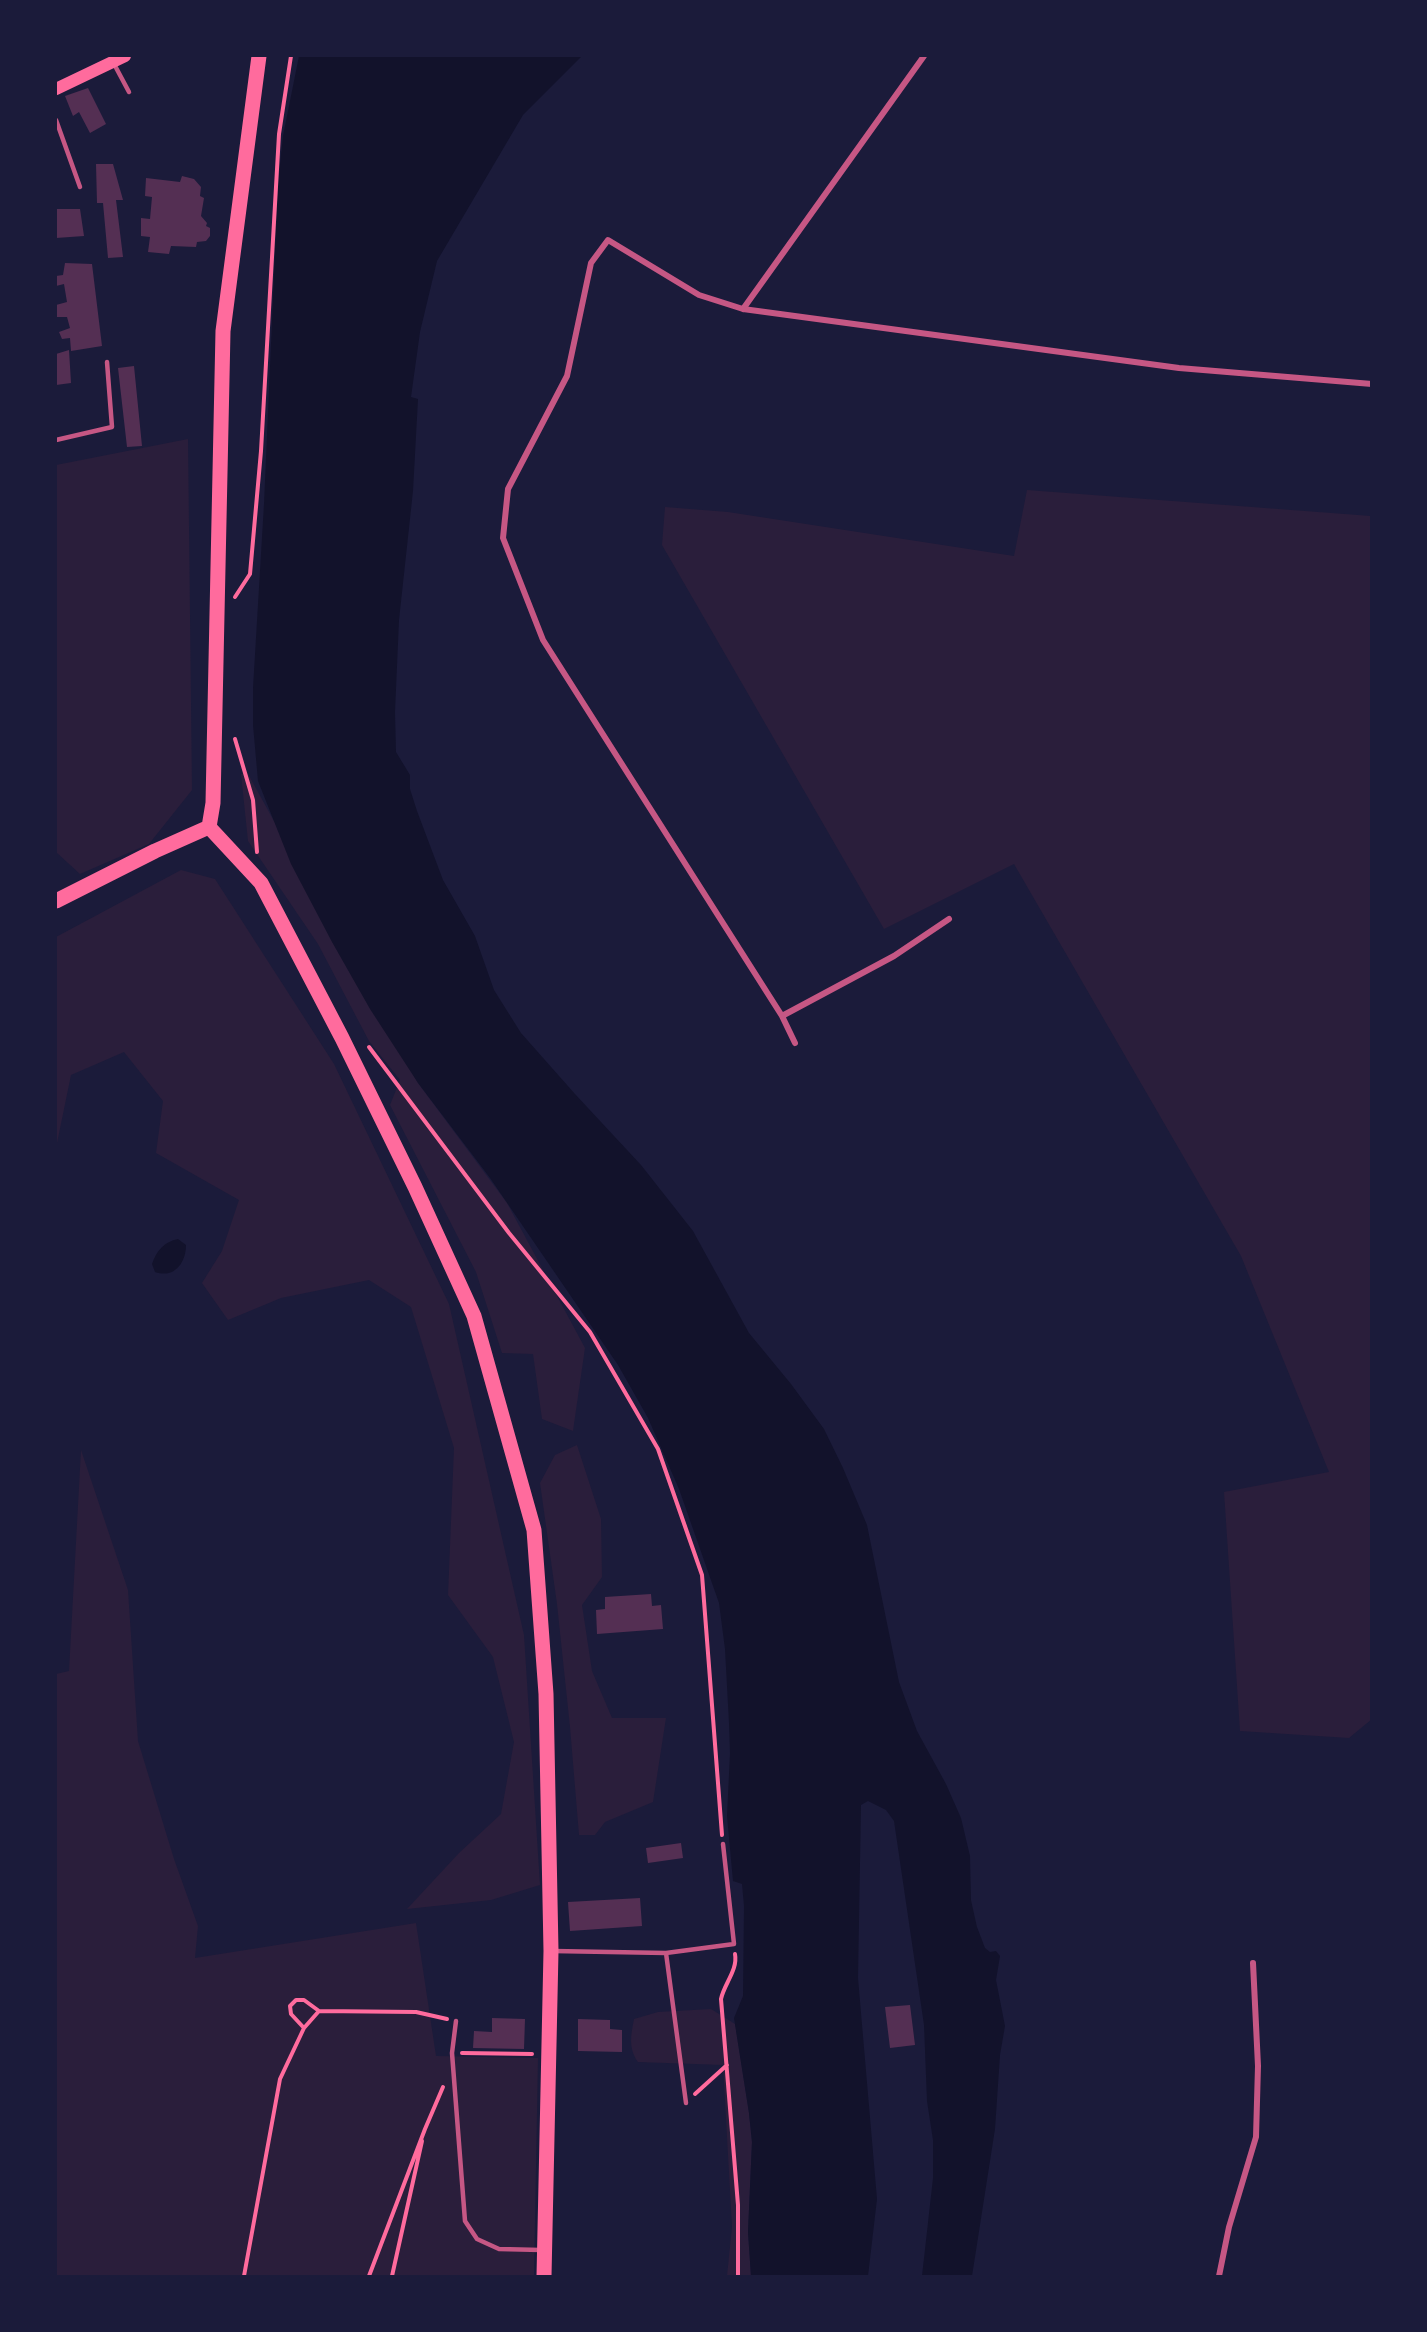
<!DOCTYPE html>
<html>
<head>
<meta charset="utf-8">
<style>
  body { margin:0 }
  #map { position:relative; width:1427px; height:2332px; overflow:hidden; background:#1b1b3a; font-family:"Noto Serif",serif }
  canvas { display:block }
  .frame { position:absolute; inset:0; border:57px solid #1b1b3a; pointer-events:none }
</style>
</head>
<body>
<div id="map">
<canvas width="1427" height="2332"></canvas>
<div class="frame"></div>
</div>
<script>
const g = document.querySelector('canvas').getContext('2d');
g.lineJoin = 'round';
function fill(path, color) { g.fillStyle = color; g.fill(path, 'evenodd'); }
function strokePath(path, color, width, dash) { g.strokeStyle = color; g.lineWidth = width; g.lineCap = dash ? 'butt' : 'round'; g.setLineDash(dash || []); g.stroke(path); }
fill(new Path2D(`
  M188,439l4,351 -43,54 -69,30 -24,-22v-387z
  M1027,490l344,26 1,1203 -23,19 -109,-7 -16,-239 105,-20 -88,-216 -227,-392 -130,65 -222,-384 3,-38 63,5 286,44z
  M247,772l171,311 89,120 78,145 -12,83 -31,-12 -9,-65 -31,-1 -26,-81 -86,-167 10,-25 -31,-39 -51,-97 -70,-103 -7,-67z
  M181,870l34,9 119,185 115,240 75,331 16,250 -49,15 -84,9 52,-56 42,-39 13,-72 -21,-85 -45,-62 6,-147 -43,-141 -42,-27 -88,18 -53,22 -26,-37 20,-32 17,-51 -83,-47 7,-52 -39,-49 -53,23 -15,73v-211z
  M577,1445l24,74 1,58 -20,28 10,66 20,47h54l-13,84 -48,20 -10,13h-16l-9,-108 -13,-123 -17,-121 15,-28z
  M81,1450l47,140 10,151 36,118 24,67 -3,32 221,-35 20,133 102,2 -4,218h-478v-602l13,-3z
  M711,2009l24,15 14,89 3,29 -4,90 3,44h-24l5,-49 -9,-162 -85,-3c-10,-14 -7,-27 -4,-43l24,-7z`), '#2a1e3b');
fill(new Path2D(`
  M299,56h283l-59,59 -86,146 -17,71 -9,65 7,2 -5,92 -14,129 -4,92 1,40 14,23v14l7,22 26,69 32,56 19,54 27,43 54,61 66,71 52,66 56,102 42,51 33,45 19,39 24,57 32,157 18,49 29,53 15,34 9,38 1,44 6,27 8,21 5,4 6,-1 4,5 -4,24 9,46 -5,29 -5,74 -23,147h-50l11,-98v-38l-6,-39 -3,-76 -30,-204 -8,-11 -18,-9 -7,4 -3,173 19,221 -9,77h-117l-3,-44 4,-90 -3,-29 -15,-95 9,-22 1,-90 -2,-22 -9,-3 -6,-65 3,-63 -1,-30 -4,-74 -6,-46 -40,-114 -31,-71 -30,-53 -128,-187 -72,-95 -48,-74 -38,-67 -41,-78 -33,-83 -5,-56v-37l11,-184 14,-320 5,-48z
  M178,1239l8,6c0,17 -11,34 -31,27l-3,-8c5,-14 12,-22 26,-25z`), '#12122b');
fill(new Path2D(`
  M88,88l18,36 -16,9 -11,-21 -6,4 -8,-20z
  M96,164h17l10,36h-7l7,57 -15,1 -5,-55h-6z
  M182,176l12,3 7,8 -1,9 4,2 -3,18 6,7 -1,3 4,2v8l-4,5 -9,1 -1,5 -25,-1 -2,8 -21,-2 2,-15 -9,-1v-18l9,1 2,-22 -7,-1 1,-18 34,4z
  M56,209h24l4,27 -28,2z
  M65,263l27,1 10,82 -31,5 -1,-13 -8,1 -3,-7 11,-4 -3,-11h-10l-1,-12 11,-3 -3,-18 -8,2v-10l7,-1z
  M69,350l2,33 -15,2v-31z
  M134,366l8,80 -15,1 -9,-79z
  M651,1594l1,12 9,-1 2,24 -66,5 -1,-24 9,-1v-12z
  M681,1843l2,15 -35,5 -2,-15z
  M640,1898l2,28 -72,5 -2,-29z
  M910,2005l5,40 -25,3 -5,-41z
  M492,2018l33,1 -1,30 -51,-1 1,-17 18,1z
  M578,2019l32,1v9l12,1v22l-44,-1z`), '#542f53');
strokePath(new Path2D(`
  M235,597l15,-23 11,-123 18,-317 12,-78
  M235,739l18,61 4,52
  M369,1047l140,186 81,99 68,117 44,126 20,260
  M735,1954c3,16 -11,30 -14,45l17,206v71
  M304,2028l-13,-14 -1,-8 6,-6h8l15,11
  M462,2053l70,1
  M695,2094l32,-29
  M244,2276l36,-197 24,-51 15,-17 97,1 31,7
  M369,2276l56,-147 18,-42
  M392,2276l30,-135`), '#ff6b9d', 4);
strokePath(new Path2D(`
  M113,62l16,30
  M56,120l24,67
  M56,440l56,-13 -5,-65
  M553,1951l113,2 68,-9 -11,-100
  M666,1953l20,150
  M456,2021l-4,32 13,168 12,18 22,10 42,1`), '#c65784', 4.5);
strokePath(new Path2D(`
  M743,309l181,-253
  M949,919l-55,37 -112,60 -239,-376 -40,-102 5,-49 59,-113 24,-113 17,-23 91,55 44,14 436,59 193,16
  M782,1016l13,27
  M1219,2276l10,-49 27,-90 2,-71 -5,-103`), '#c65784', 6);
strokePath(new Path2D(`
  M56,89l69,-33`), '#ff6b9d', 12);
strokePath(new Path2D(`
  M209,827l52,56 81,155 73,149 59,129 60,214 12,164 5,257 -7,325
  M209,827l4,-24 10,-472 36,-275
  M56,901l99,-50 54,-24`), '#ff6b9d', 15);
</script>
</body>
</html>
